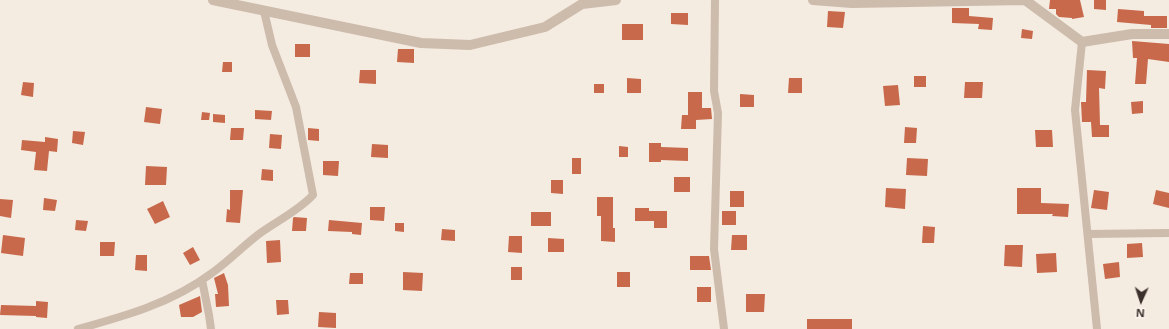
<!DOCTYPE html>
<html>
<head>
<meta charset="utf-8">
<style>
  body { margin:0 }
  #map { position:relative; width:1169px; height:329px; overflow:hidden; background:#f4ebe1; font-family:"Open Sans",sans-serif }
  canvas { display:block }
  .north { position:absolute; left:1121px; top:281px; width:40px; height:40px; -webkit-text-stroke:3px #fbf5ee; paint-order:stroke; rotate:183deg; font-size:11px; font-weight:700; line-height:16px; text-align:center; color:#3b302b }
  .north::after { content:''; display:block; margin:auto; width:14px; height:18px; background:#3b302b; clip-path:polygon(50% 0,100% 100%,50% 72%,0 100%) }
</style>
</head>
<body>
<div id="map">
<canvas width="1169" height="329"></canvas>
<div class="north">N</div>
</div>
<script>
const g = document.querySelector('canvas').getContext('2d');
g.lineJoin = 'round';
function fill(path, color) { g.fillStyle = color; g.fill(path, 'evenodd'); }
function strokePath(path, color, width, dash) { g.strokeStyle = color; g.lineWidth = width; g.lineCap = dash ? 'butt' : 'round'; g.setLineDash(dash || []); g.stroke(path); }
fill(new Path2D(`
  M1050,0h30l4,17 -12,2v-1l-13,-1 -3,-3v-5h-7z
  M1094,0h12v10l-12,-1z
  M952,8h17v8l24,2 -1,12 -14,-1 1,-5 -27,-1z
  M1118,9l26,2v5h23v12h-16v-3l-34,-3z
  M828,11l17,1 -2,16 -16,-1z
  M671,13h17v12l-17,-1z
  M622,24h21v16h-21z
  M1022,29l11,2 -1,8 -11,-1z
  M1132,41l37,3v18l-21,-3 -2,25h-11l2,-26h-4z
  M295,44h15v13h-15z
  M398,49h16v14l-17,-1z
  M223,62h9v10h-10z
  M360,70h16v14l-17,-1z
  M1087,70l19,1 -1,18 -6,-1 1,37h9v12h-17l-1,-15h-9l-1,-20h5z
  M914,76h12v11h-12z
  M627,78l14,1v14h-14z
  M789,78h13v15h-14z
  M23,82l11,1 -1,14 -12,-2z
  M965,82h18l-1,16h-18z
  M594,84h10v9h-10z
  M898,85l2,20 -15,1 -2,-20z
  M688,92h14v16h9l1,11 -16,1v9h-15l1,-14h6z
  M740,94l14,1v12h-14z
  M1143,101v12l-11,1 -1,-12z
  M146,107l16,2 -2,15 -16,-2z
  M255,110l17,1 -1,9 -16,-1z
  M202,112l8,1 -1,7h-8z
  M213,114l12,1v8l-12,-1z
  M905,127l12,1 -1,15h-12z
  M231,128h13l-1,12h-13z
  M308,128l11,1v12l-11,-1z
  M1035,130h17l1,17h-17z
  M73,131l12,1 -2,13 -11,-2z
  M270,134l12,1 -1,14 -12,-1z
  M45,137l13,2 -1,13 -8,-1 -2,20 -13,-1 2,-18 -15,-2 1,-10 23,2z
  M649,143h12v4l27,1v13l-27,-1v2h-12z
  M372,144l16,1v13l-17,-1z
  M619,146l9,1v10h-9z
  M572,158h9v16h-9z
  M907,158l21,1 -1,17 -21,-1z
  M323,161h16l-1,15 -15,-1z
  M146,166l21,1 -1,18h-21z
  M262,169l11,1v11l-12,-1z
  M674,177h16v15h-16z
  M551,180h12v14l-12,-1z
  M886,188l20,1 -1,20 -20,-2z
  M1017,188h24v15l28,1 -1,13 -16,-1 1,-2h-36z
  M230,190h13l-3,33 -14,-1 1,-13 3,1z
  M1094,190l15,2 -2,18 -16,-2z
  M1156,190l13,3v15l-16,-4z
  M730,191h14v16h-14z
  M597,197h16v31h2v14l-14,-1v-25h-4z
  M44,198l13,2 -2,11 -12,-1z
  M0,199l13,1 -2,18 -11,-2z
  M163,201l7,16 -15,7 -8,-15z
  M370,207h15l-1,14 -14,-1z
  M635,208h14v3h18v17h-13v-7h-19z
  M722,211h14v14h-14z
  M531,212h20v14h-20z
  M294,217l13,1 -1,13h-14l1,-13z
  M76,220l12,1 -2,10 -11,-1z
  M329,220l33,3 -1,12 -9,-1v-2l-24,-1z
  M395,223h9v9l-9,-1z
  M923,226l12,1 -1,16h-12z
  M442,229l13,1v11l-14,-1z
  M3,235l22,3 -2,18 -22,-3z
  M732,235h15v15h-16z
  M509,236h13v17l-14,-1z
  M548,238l16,1v13h-16z
  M280,240l1,22 -14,1 -1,-22z
  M100,242h15l-1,14h-14z
  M1142,243l1,14 -16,1v-14z
  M1005,245h18l-1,22 -18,-1z
  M193,247l7,13 -10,5 -7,-12z
  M1056,253l1,19 -20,1 -1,-19z
  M136,255h11v16l-12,-1z
  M690,256h19l2,14h-21z
  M1119,262l1,15 -15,2 -2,-15z
  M511,267h11v13h-11z
  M403,272l20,1 -1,18 -19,-1z
  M617,272h13v15h-13z
  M224,273l4,12 1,21 -13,1 -1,-13h3l-4,-16z
  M350,273h13v11h-14z
  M697,287h14v15h-14z
  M746,294h19l-1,18h-18z
  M200,296l2,16 -9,5h-12l-2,-12z
  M276,300h12l1,14 -12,1z
  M36,301l12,1 -1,16 -11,-1v-1l-36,-1 1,-10 35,1z
  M319,312l17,1v15l-18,-1z
  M807,319h45v10h-45z`), '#c8694b');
strokePath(new Path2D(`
  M715,0l-1,91 4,22 -4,136 10,80
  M1082,42l-7,68 22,219
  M1088,234l81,-1
  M202,280l7,35 2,14
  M78,329c47,-13 94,-26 134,-56 17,-12 31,-27 47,-39 18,-13 39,-23 54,-39l-17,-88 -24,-62 -8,-34`), '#cdbbac', 8);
strokePath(new Path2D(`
  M213,0l208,43 49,2 75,-18 37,-23 34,-4
  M813,0l39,3 173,-3 57,42 50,-8h37`), '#cdbbac', 10);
</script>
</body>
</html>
